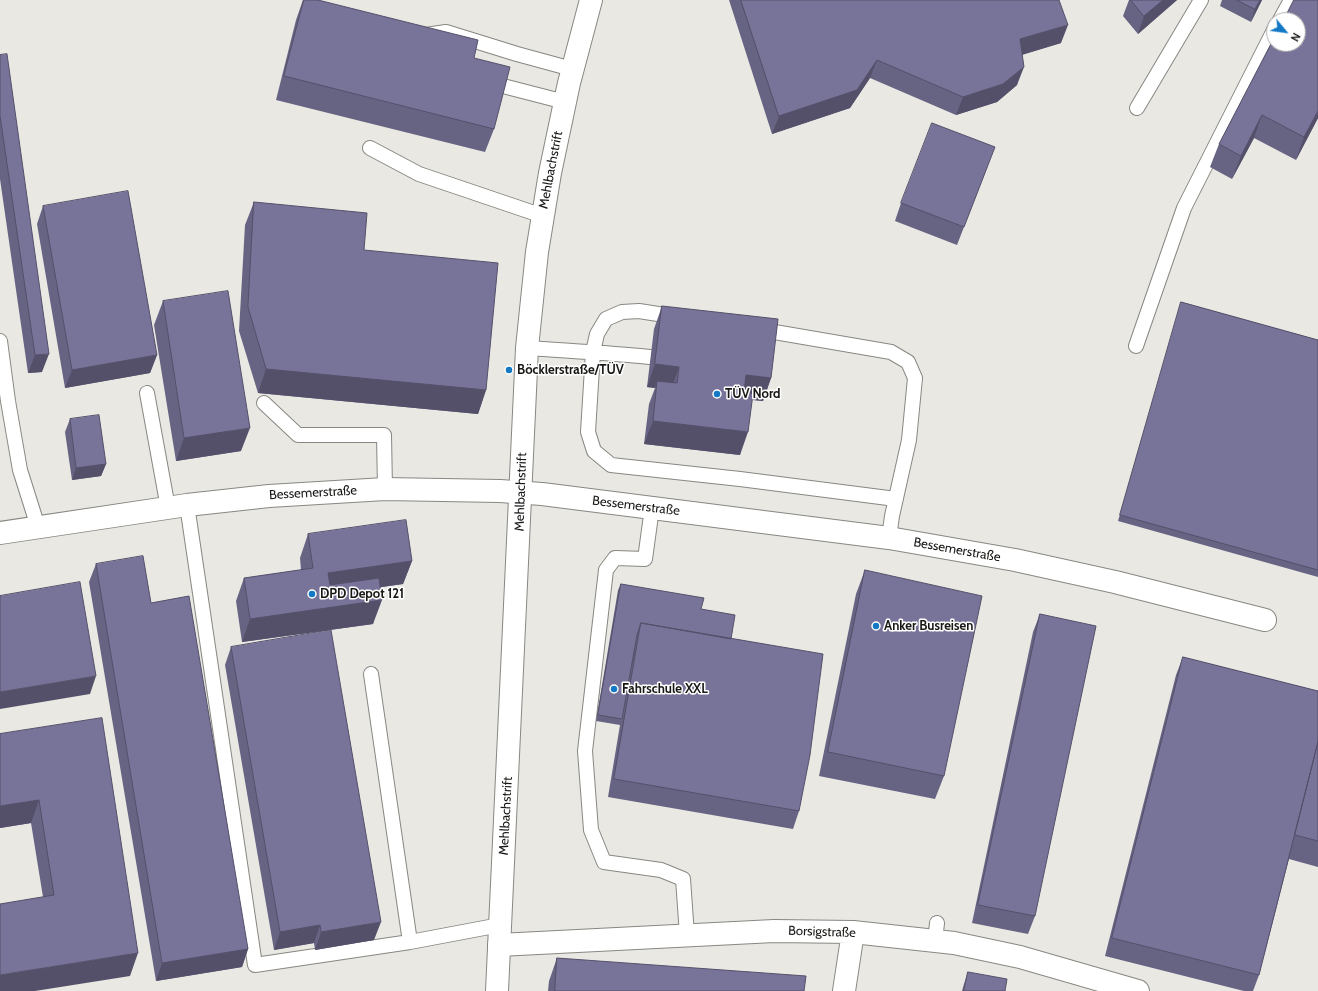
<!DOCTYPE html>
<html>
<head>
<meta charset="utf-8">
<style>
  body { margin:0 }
  #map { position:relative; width:1318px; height:991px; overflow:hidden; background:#e9e8e3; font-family:Cabin,sans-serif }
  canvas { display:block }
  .north { position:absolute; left:1266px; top:12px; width:40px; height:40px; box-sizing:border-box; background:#fff; border:1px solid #a3a3a2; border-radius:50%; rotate:119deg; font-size:11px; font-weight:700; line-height:16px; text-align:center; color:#181816 }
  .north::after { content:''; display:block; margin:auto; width:14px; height:18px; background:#1479c5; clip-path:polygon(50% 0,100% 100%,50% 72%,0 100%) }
</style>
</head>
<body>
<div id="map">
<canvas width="1318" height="991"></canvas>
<div class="north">N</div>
</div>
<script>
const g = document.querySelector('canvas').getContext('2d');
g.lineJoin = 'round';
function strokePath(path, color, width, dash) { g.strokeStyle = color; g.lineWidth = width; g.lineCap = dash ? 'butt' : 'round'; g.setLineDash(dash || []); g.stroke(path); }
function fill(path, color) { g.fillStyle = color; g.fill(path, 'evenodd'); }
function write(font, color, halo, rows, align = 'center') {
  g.font = font + ' Cabin,sans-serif'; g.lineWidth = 3; g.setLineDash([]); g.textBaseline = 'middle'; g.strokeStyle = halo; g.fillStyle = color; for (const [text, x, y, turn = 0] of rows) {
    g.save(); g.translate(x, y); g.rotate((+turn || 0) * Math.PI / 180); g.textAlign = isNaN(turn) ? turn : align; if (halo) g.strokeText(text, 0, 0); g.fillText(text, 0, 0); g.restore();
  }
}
const service = new Path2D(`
  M1280,20l11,-20
  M426,35l20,-3 71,22 55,15
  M503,86l62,16
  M1137,108l64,-108
  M370,148l49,26 124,42
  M677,317l-38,-6 -17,1 -16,7 -9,15 -4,18 -5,80 6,19 17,14 129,14 156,20
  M757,329l134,23 17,10 7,16 -6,62 -17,76 -3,22
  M0,341l8,60 12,69 18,57
  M1136,346l48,-138 90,-178
  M527,348c42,3 82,5 123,9
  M147,393l21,115
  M264,403l34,32h86l1,54
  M187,505l68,460 155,-23 90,-17
  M652,508l-7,51 -30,-1 -9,12 -21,181 6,79 13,32 57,8 22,9 4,56
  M371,674l39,268
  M935,941l2,-18`);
const minor = new Path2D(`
  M0,533l187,-28 82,-9 116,-7 115,2 42,3 347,44 126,22 100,22 150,38
  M499,945l275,-14 79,1 101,11 66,14 118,34
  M844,991l9,-59`);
const tertiary = new Path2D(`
  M497,991l30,-643 10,-96 13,-79 19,-90 22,-83`);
strokePath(service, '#888782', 16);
strokePath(minor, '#888782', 24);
strokePath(tertiary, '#888782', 24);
strokePath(service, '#fff', 14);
strokePath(minor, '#fff', 22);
strokePath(tertiary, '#fff', 22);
fill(new Path2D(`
  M303,0h15l156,58 20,71 -9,23 -209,-52 20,-80z
  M729,0h330l2,43 -39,12 -5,30 -20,17 -41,13 -86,-37 -20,30 -78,26z
  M1129,0h48l-39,34 -15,-18z
  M1222,0h40l-11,22 -31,-16z
  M1294,0l24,118 -22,42 -42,-22 -22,41 -22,-12 9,-23z
  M0,55l42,317 -14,1 -28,-194z
  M988,165l-31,80 -62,-24 6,-18z
  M254,202l232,188 -8,24 -220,-21 -19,-62 6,-106z
  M43,206l114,149 -7,18 -85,15 -28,-164z
  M163,301l78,150 -65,10 -22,-136z
  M1181,302l137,38v237l-200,-56z
  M662,306l109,72 -8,23 -11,-1 -12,55 -96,-11 5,-40 6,-16 -8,-1 7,-58z
  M70,419l36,45 -5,12 -29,4 -7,-48z
  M308,534l104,27 -9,23 -23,3 -7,37 -131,18 -6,-41 8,-23 57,-8 -1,-12z
  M96,564l55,39 97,346 -6,18 -86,14 -67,-399z
  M865,570l79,206 -9,23 -116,-23 37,-182z
  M621,584l80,25 30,30 68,172 -6,18 -185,-32 12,-72 -24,-4 22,-131z
  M1040,614l-5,302 -7,18 -56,-11 61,-291z
  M231,647l143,293 -59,10 -1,-7 -40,7 -49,-285z
  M1183,657l135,34v176l-29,-8 -30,116 -6,16h-9l-139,-35 71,-281z
  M102,718l28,258 -87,-79 -12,-74 -31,5v-94z
  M557,958l247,33h-256l1,-10z
  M968,972l37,19h-43l2,-7z`), '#676383');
fill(new Path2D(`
  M1163,0h14l-39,34 6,-18z
  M1260,0h2l-11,22 4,-13z
  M1068,25l-7,18 -47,14 6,-18z
  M877,60l-7,18 -20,30 -78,26 7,-18z
  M1024,67l-7,18 -20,17 -41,13 7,-18z
  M1318,111v7l-22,42 8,-23z
  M1262,115l-8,23 -22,41 9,-23z
  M49,354l-7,18 -14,1 7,-18z
  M157,355l-7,18 -85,15 7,-18z
  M655,364l24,3 -8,23 -14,-9 -2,7 -8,-1z
  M266,369l220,21 -8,24 -220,-21z
  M746,375l25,3 -8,23 -26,-3z
  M653,421l95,11 -8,23 -96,-11z
  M250,428l-9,23 -65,10 8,-23z
  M106,464l-5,12 -29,4 4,-12z
  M412,561l-9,23 -83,12 8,-23z
  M382,600l-9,24 -131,18 8,-23z
  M96,676l-6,18 -90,15v-17z
  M39,800l-8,23 -31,5v-22z
  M381,922l-7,18 -59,10 6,-18z
  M320,925l-6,18 -40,7 6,-18z
  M248,949l-6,18 -86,14 6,-18z
  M138,953l-8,23 -95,15h-35v-16z`), '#54506a');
const building = new Path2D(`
  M304,0h14l160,40 -4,18 36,9 -16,62 -210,-53z
  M741,0h318l9,25 -48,14 4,28 -21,17 -40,13 -86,-37 -20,30 -78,26z
  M1131,0h32l-19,16z
  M1237,0h23l-5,9z
  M1294,0h24v111l-14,26 -42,-22 -21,41 -22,-12 55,-106v6h24v-24h-14z
  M7,54l42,300 -14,1 -35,-239v-61z
  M932,123l63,24 -31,80 -63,-24z
  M128,191l29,164 -85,15 -29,-164z
  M254,202l113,11 -3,37 134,13 -12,127 -220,-21 -18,-62z
  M228,291l22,137 -66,10 -21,-137z
  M1181,302l137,38v230l-198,-55z
  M662,306l116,13 -7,59 -25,-3 -2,17 9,2 -5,38 -95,-11 4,-40 20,2 2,-16 -24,-3z
  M99,415l7,49 -30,4 -6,-49z
  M406,520l6,41 -84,12 2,12 49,-7 3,22 -132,19 -6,-41 69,-10 -5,-34z
  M143,556l8,47 38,-7 59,353 -86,14 -66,-399z
  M865,570l117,26 -38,180 -116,-24z
  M80,582l16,94 -96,16v-96z
  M621,584l83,14 -3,11 34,6 -4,24 -90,-16 -4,12 -15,84 -24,-4z
  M1040,614l56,12 -61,290 -57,-11z
  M641,623l182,31 -13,101 -11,56 -185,-32z
  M331,630l50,292 -60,10 -1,-7 -40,7 -49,-285z
  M1183,657l135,34v51l-59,233 -147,-37z
  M102,718l36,235 -138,22v-71l54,-9 -15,-95 -39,6v-72z
  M1318,742v99l-23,-6z
  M557,958l249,18 -2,15h-249z
  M968,972l39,7 -2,12h-41z`);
fill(building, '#787398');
strokePath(building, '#54506a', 1);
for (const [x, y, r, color] of [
  [509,370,4,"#1479c5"],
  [717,394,4,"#1479c5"],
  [312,594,4,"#1479c5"],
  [876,626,4,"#1479c5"],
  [614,689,4,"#1479c5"]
]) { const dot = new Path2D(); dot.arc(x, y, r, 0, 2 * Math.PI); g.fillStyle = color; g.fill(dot); strokePath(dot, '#fff', 1.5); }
write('13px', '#181816', '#fff', [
  ["Mehlbachstrift",551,170,-79],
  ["Mehlbachstrift",521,492,-88],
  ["Bessemerstraße",313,493,-3],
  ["Bessemerstraße",636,506,7],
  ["Bessemerstraße",957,550,10],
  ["Mehlbachstrift",506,816,-87],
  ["Borsigstraße",822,932,2]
]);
write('bold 13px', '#181816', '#fff', [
  ["Böcklerstraße/TÜV",517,370],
  ["TÜV Nord",725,394],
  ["DPD Depot 121",320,594],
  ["Anker Busreisen",884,626],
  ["Fahrschule XXL",622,689]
], 'left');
</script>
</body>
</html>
